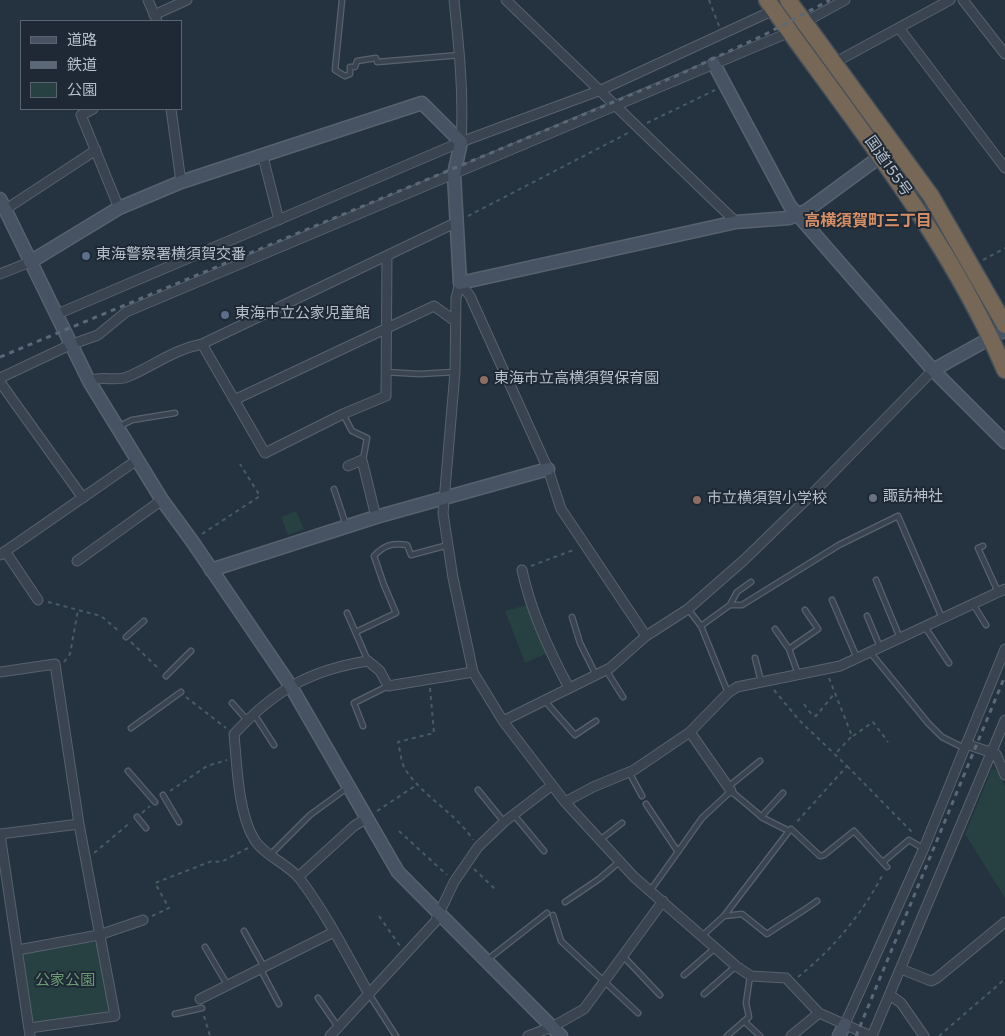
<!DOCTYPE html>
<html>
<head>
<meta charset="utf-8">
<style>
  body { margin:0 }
  #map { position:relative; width:1005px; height:1036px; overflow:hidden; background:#253240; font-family:Overpass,"Noto Sans JP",sans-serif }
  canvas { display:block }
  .legend { position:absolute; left:20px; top:20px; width:162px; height:90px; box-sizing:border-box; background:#1e2935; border:1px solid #5b6571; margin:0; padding:6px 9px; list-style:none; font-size:15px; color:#b6bfca }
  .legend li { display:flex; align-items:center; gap:10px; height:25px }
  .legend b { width:25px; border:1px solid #5b6571 }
</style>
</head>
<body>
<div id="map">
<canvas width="1005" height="1036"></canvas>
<ul class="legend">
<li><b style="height:6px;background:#475363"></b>道路</li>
<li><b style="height:6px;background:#5b6877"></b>鉄道</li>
<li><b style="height:14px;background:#274041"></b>公園</li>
</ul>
</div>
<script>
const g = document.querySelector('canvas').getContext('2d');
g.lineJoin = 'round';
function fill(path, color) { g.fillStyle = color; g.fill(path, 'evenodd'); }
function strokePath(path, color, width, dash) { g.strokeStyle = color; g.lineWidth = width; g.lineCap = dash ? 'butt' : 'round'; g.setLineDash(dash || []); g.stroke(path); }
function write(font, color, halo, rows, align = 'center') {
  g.font = font + ' Overpass,"Noto Sans JP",sans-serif'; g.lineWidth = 4; g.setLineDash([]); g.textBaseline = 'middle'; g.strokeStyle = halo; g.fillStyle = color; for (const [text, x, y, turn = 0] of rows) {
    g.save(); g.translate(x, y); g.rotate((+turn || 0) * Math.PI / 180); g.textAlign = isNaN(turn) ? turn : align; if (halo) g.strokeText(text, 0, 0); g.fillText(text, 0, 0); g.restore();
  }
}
fill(new Path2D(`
  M296,511l8,18 -16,6 -7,-18z
  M530,604l20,48 -25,11 -20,-52z
  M992,769l6,1 7,17v111l-40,-64z
  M93,942l5,3 11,64 -3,4 -70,10 -4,-3 -9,-65 2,-4z`), '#274041');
const lane = new Path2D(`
  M342,0l-7,70 10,6 5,-2v-7h5l2,-6 19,-3 1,4 83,-7
  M385,372l34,2 36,-2
  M343,414l9,17 15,7 -4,22
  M118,427l14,-7 43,-7
  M334,489l12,36
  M983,546l-5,2 20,44
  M876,580l24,58
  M832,600l25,58
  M973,604l13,21
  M730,605h12l97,-60 59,-29 44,102
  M688,609l13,17 27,67
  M347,613l21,48
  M867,616l13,31
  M572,617l8,26 16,32
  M701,626l29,-21 7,-13 14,-10
  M925,627l24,36
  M775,629l14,20 9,25
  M356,632l40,-19 -12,-28 -10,-29c10,-11 18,-13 33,-11l4,10 37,-10
  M126,637l18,-16
  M789,649l29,-20 -13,-19
  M870,652l58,71 14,14 22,11
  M755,658l6,23
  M606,670l17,27
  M166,676l25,-25
  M544,700l31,35 21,-14
  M232,703l15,17
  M254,714l20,31
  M363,726l-9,-23 34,-17
  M131,728l50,-36
  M128,771l27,31
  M629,772l13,24
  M728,787l32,-26
  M478,790l26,32
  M163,795l16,27
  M646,804l32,48
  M514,815l30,36
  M137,817l9,11
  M761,817l22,-24
  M791,829l29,27 4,-1 30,-24 33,36
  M600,840l22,-17
  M271,854l39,-39 37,-27
  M883,862l26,-22 15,9
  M650,891l52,-73 29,-27 32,27 26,13 -65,85 -22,20
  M565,902l34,-23 20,-17
  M553,915l8,26 77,72
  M724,916l18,-2 25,20c17,-12 34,-21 50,-33
  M244,931l20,36
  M205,947l23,39
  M623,956l37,39
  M487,960l60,-47
  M261,970l18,34
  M684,975l31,-27
  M369,994l27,42
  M704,994l32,-28
  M318,998l20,29
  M175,1014l27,-6
  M744,1021l16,15
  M727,1036l22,-19 -3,-14 4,-27`);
const street = new Path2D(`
  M148,0l9,21
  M454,0c5,47 10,95 7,142
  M506,0l230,222
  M963,0l42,54
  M154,15l33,-15
  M803,23l42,-23
  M899,28l106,140
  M832,64l118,-64
  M93,109l-12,6 38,93
  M171,109l10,73
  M263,157l16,63
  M6,209l90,-59
  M0,274l30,-12
  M460,283l-4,15 -1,74 -12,141 10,65 20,94 30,49 62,81 69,75 102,89 15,10 35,2 33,35 52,23
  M460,283l10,13 78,173 13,40 85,127
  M55,315l406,-173 140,-52 173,-80
  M202,344l63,109 78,-39 43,-18 1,-140
  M0,378l70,-33 28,-10 28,-23 664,-280
  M89,381c13,-6 26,1 38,-4 27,-11 45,-27 75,-33l255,-122
  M0,382l83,116
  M234,400l200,-94 21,15
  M348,466l14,-6 14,57
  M5,551l33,49
  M0,555l137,-95
  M77,561l85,-61
  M522,570c9,42 27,80 47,118
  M0,672l55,-8 24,160 36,192 -86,12
  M503,721l107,-53 36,-32 42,-27 56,-49 67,-65 122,-125
  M690,732l41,59
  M966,744l30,10 9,21
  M565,802l28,-15 41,-17 56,-38 38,-39 9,-6 103,-21 165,-77
  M0,834l30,202
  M0,834l79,-10
  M298,877l56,-51 13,-8
  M18,950l81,-15 44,-15
  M901,969l30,12 6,-3 68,-56
  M369,994c-22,-39 -42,-79 -69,-115 -12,-15 -33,-22 -44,-37 -18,-26 -19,-77 -22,-108 40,-43 75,-64 134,-73l12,10 8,15 85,-14
  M890,995l11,8 23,33
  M200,999l134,-67
  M845,1024l79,-176 81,-199
  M330,1036l105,-114 19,-40 24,-35 26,-25 47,-36
  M528,1036l24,-9 32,-18 79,-108
  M791,1036l28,-23
  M872,1036l133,-316`);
const secondary = new Path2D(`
  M714,64l76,142 143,164 72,72
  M0,199l89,182 73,119 30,41 98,144 108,187 163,164
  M30,262l89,-54 62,-26 241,-79 39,39 -7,32 6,109 276,-61 53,-4 17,-7 75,-55
  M933,370l72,-40
  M211,570l165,-53 172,-48
  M839,1036l6,-12`);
const highway = new Path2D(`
  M767,0c85,120 180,234 238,370
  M788,0l143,196 74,129`);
strokePath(lane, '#57626d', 7);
strokePath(street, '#57626d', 11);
strokePath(secondary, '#57626d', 15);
strokePath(highway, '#444f5a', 19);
strokePath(new Path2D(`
  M709,0l10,26
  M647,123l68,-33
  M468,216l162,-84
  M983,260l22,-12
  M202,534l58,-38 -20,-32
  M531,566l45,-17
  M48,602l53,14 19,16
  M131,642l29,28
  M64,662l6,-8 8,-44
  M829,678l23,58 -17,18
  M430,688l4,45 -36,9c2,8 3,20 7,27 18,28 50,43 68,71
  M774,690l25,30 48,46 -52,58
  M186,697l40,31
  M804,704l8,11 4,1 18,-22
  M853,736l20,-14 15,20
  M847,766l66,67
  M170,791l37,-25 20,-6
  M377,811l41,-27
  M142,813l8,-7
  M399,831l48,44
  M94,853l37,-31
  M474,869l22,21
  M152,916l17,-8 -14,-25 57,-22 9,1 27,-14
  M379,916l21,30
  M798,977c36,-29 64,-63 85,-103
  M204,1016l6,20
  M939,1036l66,-57`), '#455d5e', 2, [4, 4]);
strokePath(lane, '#394450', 4.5);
strokePath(street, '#394450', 9);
strokePath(secondary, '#475363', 12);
strokePath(highway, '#766756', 16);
strokePath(new Path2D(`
  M0,357l676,-281 88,-41 66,-35
  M856,1036l149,-360`), '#5b6877', 3, [5, 5]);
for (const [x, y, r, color] of [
  [86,256,5,"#5c6f8a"],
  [225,315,5,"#5c6f8a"],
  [484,380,5,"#8d6e63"],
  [873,498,5,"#6b7280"],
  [697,500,5,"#8d6e63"]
]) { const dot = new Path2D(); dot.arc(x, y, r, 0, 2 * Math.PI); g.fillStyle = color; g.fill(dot); strokePath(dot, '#1e2935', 2); }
write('15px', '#b6bfca', '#1e2935', [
  ["国道155号",887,167,55]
]);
write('15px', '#b6bfca', '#1e2935', [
  ["東海警察署横須賀交番",96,256],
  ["東海市立公家児童館",235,315],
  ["東海市立高横須賀保育園",494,380],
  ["諏訪神社",883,498],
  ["市立横須賀小学校",707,500]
], 'left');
write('15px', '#6d9c74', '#1e2935', [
  ["公家公園",65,982]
]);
write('bold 16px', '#d68f65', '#1e2935', [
  ["高横須賀町三丁目",868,223]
]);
</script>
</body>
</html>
